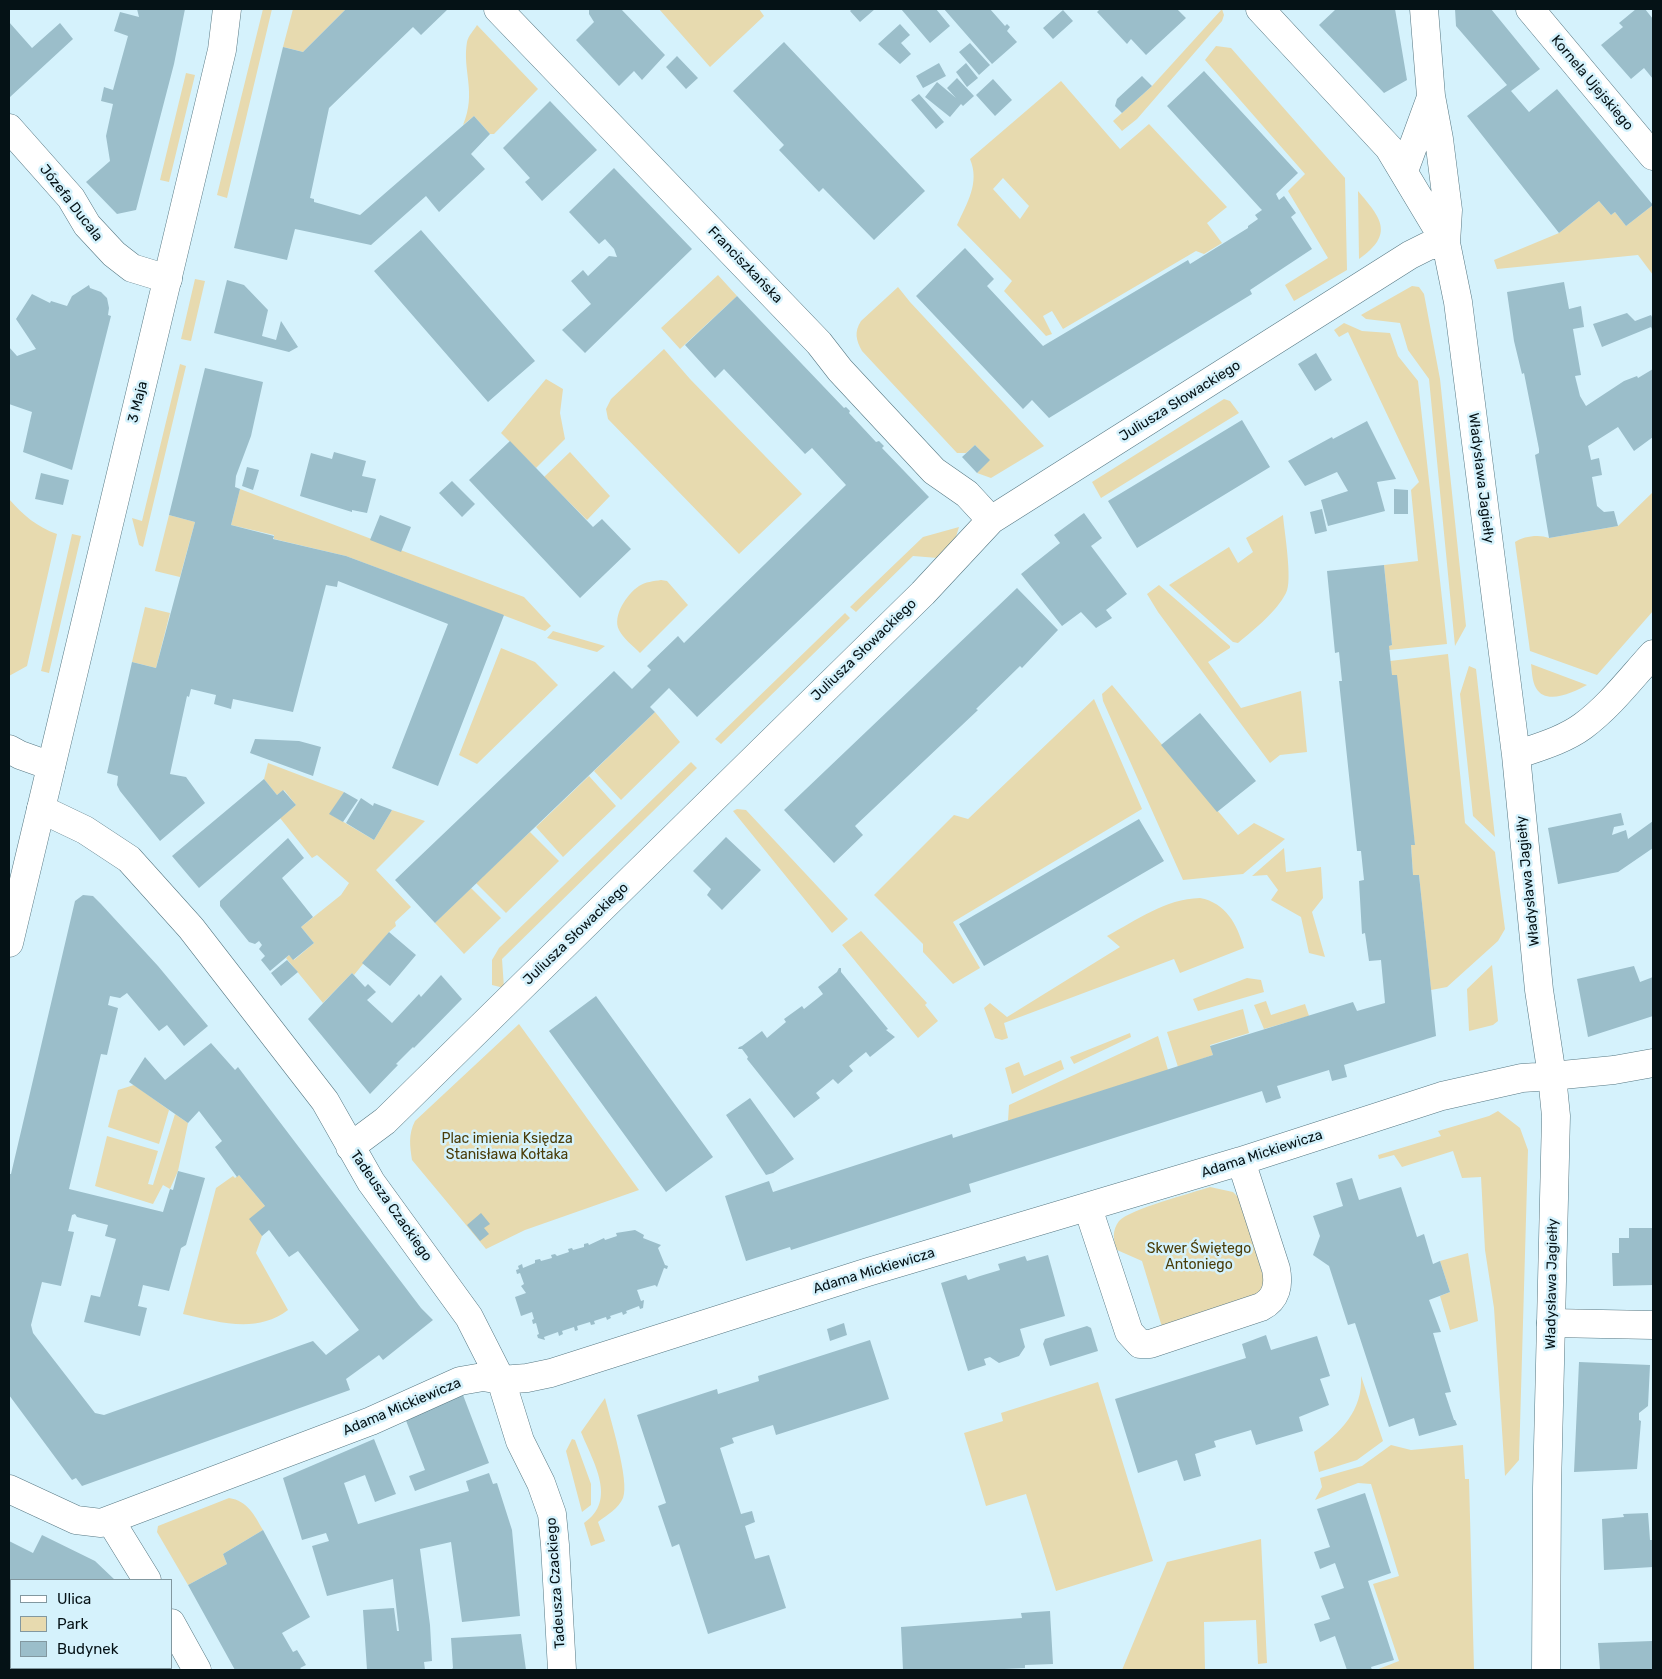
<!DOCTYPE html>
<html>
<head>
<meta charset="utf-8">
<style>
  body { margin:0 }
  #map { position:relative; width:1662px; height:1679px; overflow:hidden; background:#d5f2fc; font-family:Rubik,sans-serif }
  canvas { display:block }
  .frame { position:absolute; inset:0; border:10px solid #051216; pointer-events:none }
  .legend { position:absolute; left:10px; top:1579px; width:162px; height:90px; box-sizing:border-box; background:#d5f2fc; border:1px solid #8298a0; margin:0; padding:6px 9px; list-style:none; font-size:15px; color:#051216 }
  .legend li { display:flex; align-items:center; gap:10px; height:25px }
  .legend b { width:25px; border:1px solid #8298a0 }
</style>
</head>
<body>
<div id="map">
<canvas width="1662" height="1679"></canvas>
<div class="frame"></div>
<ul class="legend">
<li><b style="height:6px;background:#fff"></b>Ulica</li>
<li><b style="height:14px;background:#e7daaf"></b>Park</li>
<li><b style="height:14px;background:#9bbeca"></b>Budynek</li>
</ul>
</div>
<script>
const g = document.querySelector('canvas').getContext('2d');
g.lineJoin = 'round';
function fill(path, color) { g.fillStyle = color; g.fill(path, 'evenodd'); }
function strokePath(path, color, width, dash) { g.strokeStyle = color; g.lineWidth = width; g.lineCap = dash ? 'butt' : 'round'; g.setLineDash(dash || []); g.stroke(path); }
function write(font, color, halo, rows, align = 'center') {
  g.font = font + ' Rubik,sans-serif'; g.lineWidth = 5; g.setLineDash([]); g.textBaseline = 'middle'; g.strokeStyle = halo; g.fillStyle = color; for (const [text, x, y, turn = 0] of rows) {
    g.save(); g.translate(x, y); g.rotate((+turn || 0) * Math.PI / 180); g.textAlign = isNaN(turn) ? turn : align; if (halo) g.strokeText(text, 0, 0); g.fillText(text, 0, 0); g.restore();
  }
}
fill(new Path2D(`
  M263,9h9l-45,189 -10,-3z
  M293,9h53l-43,43 -20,-5z
  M659,9h100l5,7 -54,51z
  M1222,9l2,6 -2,6 -85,98 -15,12 -9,-10 39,-35z
  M477,25l61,64 -44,45h-4l-16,-18 -11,9c14,-33 -1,-54 4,-83 1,-6 7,-12 10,-17z
  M1216,46l15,2 114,130 2,92 -53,31 -9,-16 43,-27 -40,-67 17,-17 -100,-114z
  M186,73l9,2 -26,107 -9,-2z
  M1061,81l59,68 29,-25 78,83 -20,16 15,20 -18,11 -8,-3 -133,78 -11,-18 -9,5 9,18 -6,2 -42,-45 8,-10 -55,-56c10,-22 23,-42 13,-66zM1003,178l26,28 -9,13 -27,-30z
  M1358,191c23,27 37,43 1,68z
  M1599,201l12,14 4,-3 11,14 27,-21v70l-15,-20 -141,14 -3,-9 65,-27z
  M718,275l19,21 -57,53 -19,-21z
  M195,279l10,2 -14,60 -10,-2z
  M1412,286l7,1 5,7 16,85 26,247 -11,20 -26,-267 -21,-29 -8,-27 -34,-4 -5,-4z
  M898,287l12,15 134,144 -53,32 -14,-5 12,-13 -14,-15 -9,8h-9l-95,-102c-6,-11 -8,-19 -1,-30z
  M1344,323l18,8 28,2 8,23 20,25 29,263 -58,6v-4l3,-1 -8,-80 34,-4 -7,-71 8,-8 -71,-150 -9,5 -5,-7z
  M664,349l26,30 112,115 -63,60 -131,-135 -2,-10 5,-10z
  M180,364l6,2 -43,181 -4,-2 -7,-27 10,3z
  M546,379l17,10 -3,24 5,26 -29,29 -35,-35z
  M1224,399l6,2 9,12 -138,85 -9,-16z
  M570,452l40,44 -23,24 -43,-43z
  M240,489l284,108 27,29 -6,5 -199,-75 -72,-17v-4l-43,-10z
  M1653,492v119l-56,64 -67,-24 -15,-109c8,-6 25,-8 34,-4l69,-12z
  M9,499c14,16 28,28 48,35l-30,132 -18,10z
  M169,515l26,7 -15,55 -25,-6z
  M1283,515c1,15 10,66 3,78 -9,18 -31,36 -48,50l-5,-1 -64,-57 60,-38 9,16 15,-11 -7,-14z
  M959,527l-4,13 -17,18 -25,-2 -57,56 -6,-5 73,-70z
  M72,534l9,2 -32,137 -8,-2z
  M661,580l6,1 21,24 -48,48c-7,-7 -17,-15 -21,-23 -7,-14 8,-36 20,-44 6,-4 15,-5 22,-6z
  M1159,585l71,61v2l-22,14 33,46 60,-17 6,61 -27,3 -10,8 -112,-151 -11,-18z
  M145,607l25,6 -14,55 -24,-6z
  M845,613l5,5 -129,126 -6,-5z
  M553,631l52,15 -8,6 -50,-14z
  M501,648l34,14 23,23 -81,79 -18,-9z
  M1448,654l17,169 30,29 10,77 -7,12 -51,46 -16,3 -12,-115h-6l-2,-30h4l-25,-184z
  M1531,664l56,21c-13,7 -41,21 -51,3 -4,-7 -4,-17 -5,-24z
  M1469,666l7,3 19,168 -22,-21 -13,-122z
  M1112,685l126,150 16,-12 31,16 -42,35 -60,6 -80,-179 -1,-7z
  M1094,699l48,110 -189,113 27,46 -27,16 -30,-32v-8l-49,-49 80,-80 14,4z
  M655,712l25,30 -59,58 -27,-29z
  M691,762l6,6 -195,191 2,29 -12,-3v-25l7,-12z
  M268,763l76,29 -14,22 44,26 18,-30 33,11 -49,49 35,37 -16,15 1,4 -7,6 -35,43 -2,-2 -29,30 -37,-45 3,-3 5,5 20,-17 -13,-16 40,-32 8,-12 -32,-28 -5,3 -32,-40 16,-13 -12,-15 -7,5 -13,-16z
  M589,776l27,30 -53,51 -27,-30z
  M737,809l9,1 102,109 -16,14 -99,-122z
  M530,832l29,29 -53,52 -30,-30z
  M1284,848l2,24 35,-5 2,31 -11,14 13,45 -16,-4 -8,-36 -30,-17 7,-10 -11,-15 -15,1z
  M471,888l30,30 -37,36 -29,-31z
  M1200,898c26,5 37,26 44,50l-64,25 -6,-14 -170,64 4,15 -6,2 -7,-2 -11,-30 6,-5 17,14 113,-70 -13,-11c30,-16 58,-37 93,-38z
  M861,931l66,72 -2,2 13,16 -20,17 -76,-93z
  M1492,965l6,56 -5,4 -24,6 -2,-42z
  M1247,978l14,2 3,12 -66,19 -5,-12z
  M1266,1001l5,14 34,-11 4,12 -45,13 -10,-24z
  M1243,1009l6,24 -39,12 3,10 -35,12 -11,-35z
  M519,1024l120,166 -114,40 -39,19 -74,-89c-2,-14 -4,-25 3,-39z
  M1130,1033l1,4 -57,27 -4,-7z
  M1158,1036l10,34 -160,51 1,-16z
  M1061,1060l3,9 -52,25 -7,-26 14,-6 5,14z
  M134,1085l35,25 -10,34 -51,-17 10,-37z
  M1498,1111l22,17 8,22 -9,310 -14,16 -11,-168 -9,-58 -4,-73 -19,1 -9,-27 -51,16 -8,-12 -15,4 -1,-4 63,-19 -3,-5 51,-15z
  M175,1114l13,9 -10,48 -8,18 -7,-4 -10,19 -58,-18 12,-50 51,15 -10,33 5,1z
  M239,1175l26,31 -3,30 -6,17 32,57c-32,24 -69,12 -105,4l33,-126 17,-12 2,2z
  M1210,1187l23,5 7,7 25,83 -7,14 -96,31 -20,-66 -25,-11c-4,-10 -5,-20 2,-29 11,-12 73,-28 91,-34z
  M1468,1253l10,68 -28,9 -10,-34 10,-4 -10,-31z
  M1361,1376l22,65 -26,19 -38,12 -5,-20c26,-19 49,-41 47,-76z
  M1098,1382l55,179 -97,30 -30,-97 -40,12 -22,-73 39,-12 -2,-8z
  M605,1398c5,20 25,83 18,100 -4,10 -16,17 -25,24l7,19 -14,5 -7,-23c34,-23 9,-61 -3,-91z
  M572,1439l3,1 16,44v21l-9,7 -16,-61z
  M1391,1445l20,5 52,-5 2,34h4l5,191h-98l23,-9 -26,-77 26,-8 -28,-92 -13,-1 -43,17 7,-13 -2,-9 42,-12z
  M229,1498c19,3 25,17 34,32l-40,24 4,10 -39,21 -31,-53 1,-6z
  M1261,1539l6,124 -9,1 -2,-44 -52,2 1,48h-83l45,-108z`), '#e7daaf');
fill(new Path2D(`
  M137,9h48l-11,55 -38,146 -19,4 -31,-32 24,-21 -4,-25 7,-32 -12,-3 3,-14 9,3 15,-54 -14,-5 6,-19 19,5z
  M346,9h102l-27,26 -8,-8 -84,81 -19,90 4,1v3l46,13 114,-99 16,18 -19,20 14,15 -46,43 -13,-16 -55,49 -76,-16 -8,31 -53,-12 49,-201 20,5z
  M589,9h32l44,46 -23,25 -8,-9 -15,15 -43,-46 18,-18 -5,-8z
  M852,9h23l-15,13 -10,-11z
  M901,9h35l14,17 -20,17z
  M944,9h46l15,17 2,-2 3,3 -3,4 10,11 -25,22z
  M1100,9h77l9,9 -40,37 -15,-16 -4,5 -30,-32z
  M1336,9h59l12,71 -23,13 -65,-68z
  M1455,9h36l49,60 -29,22 18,21 28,-23 96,116 -27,21 -11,-14 -4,3 -12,-14 -40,32 -92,-117 40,-31 -51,-59z
  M1636,9h9l8,10v60l-9,-11 -13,11 -30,-34 22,-18 -4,-4z
  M1063,10l10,11 -20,18 -10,-11z
  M9,22l23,26 28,-25 13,16 -63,58z
  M900,24l10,11 -9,8 10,11 -11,10 -22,-20z
  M784,42l141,149 -51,49 -51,-52 -4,4 -40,-42 5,-5 -51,-54z
  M970,43l20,22 -11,10 -20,-23z
  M677,56l21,22 -12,11 -20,-22z
  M939,63l7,13 -23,12 -7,-12z
  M966,63l12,15 -11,9 -11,-15z
  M1204,71l94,102 -22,21 3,6 5,-4 12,17 -5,4 21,32 -62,41 2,4 -203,124 -17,-18 -9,9 -107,-113 49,-48 29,31 -7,7 56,60 145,-86 2,4 58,-36v-2l10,-7 -3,-4 7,-5 -2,-2 -93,-102z
  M1142,76l10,10 -30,27 -7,-7 2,-7z
  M957,78l17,18 -11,10 -2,-2 -11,13 -25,-20 12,-15 19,16 -9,-10z
  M993,79l19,21 -17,16 -19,-21z
  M919,94l25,28 -8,7 -25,-29z
  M550,101l47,49 -55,51 -17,-19 5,-4 -27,-30z
  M614,168l78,81 -107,104 -23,-23 29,-26 -20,-23 12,-11 5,6 21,-20 8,1 -3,-8 -9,-10 -6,5 -30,-32z
  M421,230l114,131 -47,41 -114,-131z
  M227,280l17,5 24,25 -6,26 14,4 5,-19 17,26 -9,5 -75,-19z
  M1564,282l5,27 12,-3 3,21 -11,2 8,46 -6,1 5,20 6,10 38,-25 13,-5 1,2 15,-9v68l-19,14 -16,-24 -30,19 3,14 8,-2 3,17 -10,2 5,29 7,6 10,-1 4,15 -69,12 -14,-83 4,-2v-4l-15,-76 -2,1 -8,-33 -7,-49z
  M89,285l1,3 11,4 6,6 2,10 -1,7 3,1 -39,154 -49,-18 9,-40 -23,-8v-57l8,9 19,-7 -20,-30 16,-25 18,9 1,-2 16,5 5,-10z
  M737,296l107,112 2,-1 4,4 -1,2 27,29 3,-1 5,5 -2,2 47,49 -232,220 -28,-29 -19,19 5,5 -220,211 -40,-43 219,-209 18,18 19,-19 -4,-4 31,-30 6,7 162,-158 -34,-37 -7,6 -81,-85 -9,9 -30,-33z
  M1627,313l8,8 16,-6 2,4v12l-2,-4 -49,20 -9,-23z
  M1316,353l16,27 -17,11 -17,-27z
  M205,368l58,14 -12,54 -15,40 -1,11 5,2 -9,36 43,11 -1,3 73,17 158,59 -66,171 -46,-18 56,-144 -110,-43 -1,6 -11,-2 -33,127 -60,-13 -2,10 -17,-5 2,-9 -25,-6 -2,8 -2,-1 -17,78 16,3 19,26 -45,38 -40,-50 -3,-6 1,-9 -11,-3 25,-111 24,6 39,-146 -26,-7z
  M1242,420l28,47 -133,81 -29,-47z
  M1367,421l29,58 -19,3 8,29 -57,15 -7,-26 27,-9 -11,-19 -32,14 -17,-25 44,-24 1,2z
  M510,441l83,86 9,-8 29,30 -51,49 -111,-118z
  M975,445l15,15 -13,13 -15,-16z
  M334,452l32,9 -4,15 14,3 -9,34 -15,-3v2l-52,-16 11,-43 21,6z
  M247,467l12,3 -6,20 -11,-4z
  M41,473l28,7 -6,25 -28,-6z
  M452,481l23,23 -13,13 -23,-24z
  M1394,489l14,1v24h-14z
  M1322,509l5,22 -12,3 -5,-22z
  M1084,513l18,25 -11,8 36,48 -21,16 6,8 -16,10 -15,-16 -19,14 -41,-52 39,-31 -6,-8z
  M380,515l31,12 -10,25 -31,-12z
  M1384,565l8,80 -3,1 3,29h5l18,170h-4l2,30h6l17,161 -92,29 3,12 -15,4 -3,-11 -52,16 4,12 -15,5 -4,-12 -293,93 2,8 -180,58 -1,-3 -44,14 -21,-65 44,-15 4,11 179,-58 1,4 260,-83 -3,-9 143,-44 4,9 28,-8 -4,-43 -12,1 -4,-28 -3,1 -3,-53 5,-1 -3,-29h-4l-18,-170h3l-3,-29 -4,1 -8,-82z
  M1017,588l41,42 -36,38 -2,-2 -44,43 2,1 -123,116 8,9 -29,28 -50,-53z
  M1200,713l56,68 -39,31 -56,-67z
  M255,739l44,2 22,6 -8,29 -63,-23z
  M264,779l13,16 6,-5 13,15 -97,83 -27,-32z
  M344,792l14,8 -15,22 -14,-8z
  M361,798l12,8 1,-3 18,7 -18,30 -28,-17z
  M1621,813l3,12 -10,2 -2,8 14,-5 2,9 25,-18v27l-35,24 -60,12 -10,-56z
  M1139,819l25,42 -180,105 -25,-42z
  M726,837l35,33 -39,40 -15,-15 4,-6 -18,-18z
  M288,838l16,20 -22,20 31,39 -12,10 13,16 -21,17 -4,-5 -19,16 -9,-11 4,-4 -6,-7 3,-4 -3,-4 -4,3 -6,-2 -29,-36v-5z
  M83,895l10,1 8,8 57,62 50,60 -24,20 -17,-21 -8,6 -32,-38 -7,5 -10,-2 -2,9 10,3 -11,47 -6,-1 -32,135 94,23 7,-23 3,1 5,-19 27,7 -19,67 -5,3 -12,43 -26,-6 -5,21 9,2 -7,28 -56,-14 7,-27 9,2 16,-58 -11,-3 3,-11 -31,-8 -2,-3 -3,1 -4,16 6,1 -13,54 -19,-4 -11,43 2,8 62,80 9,2 209,-74 13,14 33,-25 -61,-79 -9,6 -20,-27 -7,6 -13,-17 16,-13 -26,-31 -2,2 -22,-30 7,-6 -23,-30 -11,12 -59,-41 16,-25 20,23 46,-37 24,27 3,-3 183,241 12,12 -50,40 -4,-5 -33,24 4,11 -268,96 -6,-8 -4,2 -63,-85v-221h2l64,-273z
  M389,932l27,23 -26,31 -28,-23z
  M287,960l11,12 -17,14 -10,-13z
  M1634,966l6,16 13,-5v39l-65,21 -11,-58z
  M839,968h2v4l47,57 -2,1 9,7 -25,20 -4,-5 -17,14 4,5 -15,13 -5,-5 -17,14 4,5 -26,20 -47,-59 1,-2 -6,-8h-4l1,-2 3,-1 20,-15 5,7 19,-16 -2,-3 18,-13 2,3 19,-15 -5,-7 19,-15z
  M352,973l13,14 3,-3 8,8 -9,8 25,23 27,-29 2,3 20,-22 21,24 -48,49 -1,-1 -17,17 2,1 -28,29 -62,-75z
  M596,996l117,161 -47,35 -117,-161z
  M750,1098l44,61 -21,14 -7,2 -40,-60z
  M1352,1178l7,22 42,-13 16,50 7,-3 9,30 7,-3 10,31 -21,8 12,32 -8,1 18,59 -6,1 9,27h1l2,5 -38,11 -5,-18 -25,9 -34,-104 -7,2 -19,-59 -16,-11 7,-19 -7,-20 30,-10 -7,-23z
  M481,1213l9,11 -6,4 5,6 -9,7 -13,-16z
  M1629,1228h24v57l-40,1 -1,-33h7v-15h10z
  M635,1230l9,5 -1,3 18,7 -3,3 7,17 3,1 -1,3 -3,-1 -7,19 -2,-2 -18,5 4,11 3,-1 -1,8 -3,1 -1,-3 -13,5 1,2 -4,2 -1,-3 -12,4 1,2 -4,2 -1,-3 -12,4 1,3 -4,1 -1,-3 -13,4 1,4 -3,1 -1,-4 -12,4 1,3 -4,2 -1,-4 -14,5 1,3 -7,-2 -1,-3 2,-1 -3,-11 -3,1 -1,-4 2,-1 -2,-7 -11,4 -6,-19 11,-4 -5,-7 3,-2 -4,-11 -3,1 -1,-4 3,-1 -1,-3 4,-2 1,4 12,-5v-3l5,-1 1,2 11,-3 -1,-3 4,-1 2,2 12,-4 -1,-3 4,-1 1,2 11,-3v-3l4,-1 1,2 15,-7 1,2 12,-4 -1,-3z
  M1048,1255l17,61 -45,13 5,18 -6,9 -20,7 -9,-6 -6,2 2,6 -18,6 -27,-88 25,-8 2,5 12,-4 20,-6 -2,-6 27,-8 2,5z
  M844,1323l3,12 -17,6 -3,-12z
  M1087,1326l4,2 7,23 -48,15 -7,-22 2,-5z
  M1266,1335l5,15 46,-14 13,40 -10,3 9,26 -30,12 4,14 -47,14 -5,-15 -37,11 2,6 -21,7 6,22 -17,5 -7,-21 -39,13 -23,-74 131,-41 -4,-14z
  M870,1340l19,59 -113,36 -3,-10 -41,13 2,5 -14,5 21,66 11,-3 3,11 -10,4 10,33 14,-4 17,53 -78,26 -29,-90 -7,3 -14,-41 8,-3 -29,-88 80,-26 1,5 41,-13 -1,-5z
  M1579,1362l71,3 -2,41 -9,7v7l2,1 -4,48 -63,3z
  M463,1395l26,68 -74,28 -6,-15 16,-6 -20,-52z
  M374,1439l22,55 -21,8 -10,-27 -21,8 14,41 111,-33 -3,-10 23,-8 4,11 4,-1 15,47 8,86 -58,6 -11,-80 -31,7 10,76 2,36 -8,1 1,8h-58l-4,-60 31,-2 3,23h2l-6,-52 -66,17 -15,-50 17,-5 -3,-8 -24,7 -19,-62z
  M1365,1493l26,80 -23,8 26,79 -23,7 1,3h-25l-12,-34 -15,6 -6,-18 16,-5 -9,-23 23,-8 -9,-25 -15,6 -6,-17 16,-5 -13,-38z
  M1648,1513l2,27h3v27l-49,3 -2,-51 22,-2 -1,-3z
  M263,1530l47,87 -28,16 11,19 4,-2 9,15 -6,3 2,2h-67l-47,-85 39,-21 -4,-10z
  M42,1535l53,26 20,19h-104v18l-2,-1v-56l24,12z
  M1050,1611l3,53 -28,1v3l-41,2h-81l-2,-43 121,-9 -1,-5z
  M521,1634l5,36h-75l2,-2 -2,-30z
  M1652,1641l1,29h-53l-2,-27z
  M9,1650l2,1v17h13l1,2h-16z
  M83,1668h81l1,2h-81z`), '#9bbeca');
const street = new Path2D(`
  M498,9l321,334 21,27 94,101 33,23 24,26
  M1260,9l129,139 57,95
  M1530,9l123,147
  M9,128l62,70 16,27 27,29 18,14 36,11
  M1404,171l26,-71
  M9,749l11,6 31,11
  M1516,755c23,-8 48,-15 67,-29 27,-20 48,-48 70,-72
  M41,809l44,21 44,29 62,69 134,173 46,81 98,135 32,63 19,61 21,42 11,31 3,31 7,125
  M350,1147l35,-26 538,-528 68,-73 419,-265 18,-9 18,-3
  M1088,1208l41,124 11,12h10l111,-37c16,-8 18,-23 15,-38l-35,-108
  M1551,1323l102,2
  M9,1489l67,31 25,3 270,-102 89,-40 23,-4 18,3 26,-2 24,-5 317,-101 373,-111 201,-65 80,-18 30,-2 -13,-86 -23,-235 -58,-453 -12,-59 2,-33 -9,-71 -8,-43 -7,-87
  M110,1520l37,60
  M171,1623l26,47`);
const secondary = new Path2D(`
  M9,943l213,-893 5,-41
  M1546,1670l1,-182 9,-372 -4,-40 62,-6 39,-7`);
strokePath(street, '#577883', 29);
strokePath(secondary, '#577883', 29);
strokePath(street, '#fff', 28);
strokePath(secondary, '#fff', 28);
write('14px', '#051216', '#d5f2fc', [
  ["Kornela Ujejskiego",1592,83,50],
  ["Józefa Ducala",71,203,52],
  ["Franciszkańska",745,265,46],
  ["Juliusza Słowackiego",1180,401,-32],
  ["3 Maja",138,402,-76],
  ["Władysława Jagiełły",1481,478,83],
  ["Juliusza Słowackiego",864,650,-44],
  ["Władysława Jagiełły",1528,881,-96],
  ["Juliusza Słowackiego",576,934,-44],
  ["Adama Mickiewicza",1262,1154,-18],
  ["Tadeusza Czackiego",391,1206,55],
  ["Adama Mickiewicza",874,1271,-17],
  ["Władysława Jagiełły",1552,1284,-89],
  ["Adama Mickiewicza",402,1407,-23],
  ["Tadeusza Czackiego",556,1583,-94]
]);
write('14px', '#4a3c08', '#d5f2fc', [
  ["Plac imienia Księdza",507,1139],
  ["Stanisława Kołtaka",507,1155],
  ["Skwer Świętego",1199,1249],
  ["Antoniego",1199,1265]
]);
</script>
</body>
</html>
